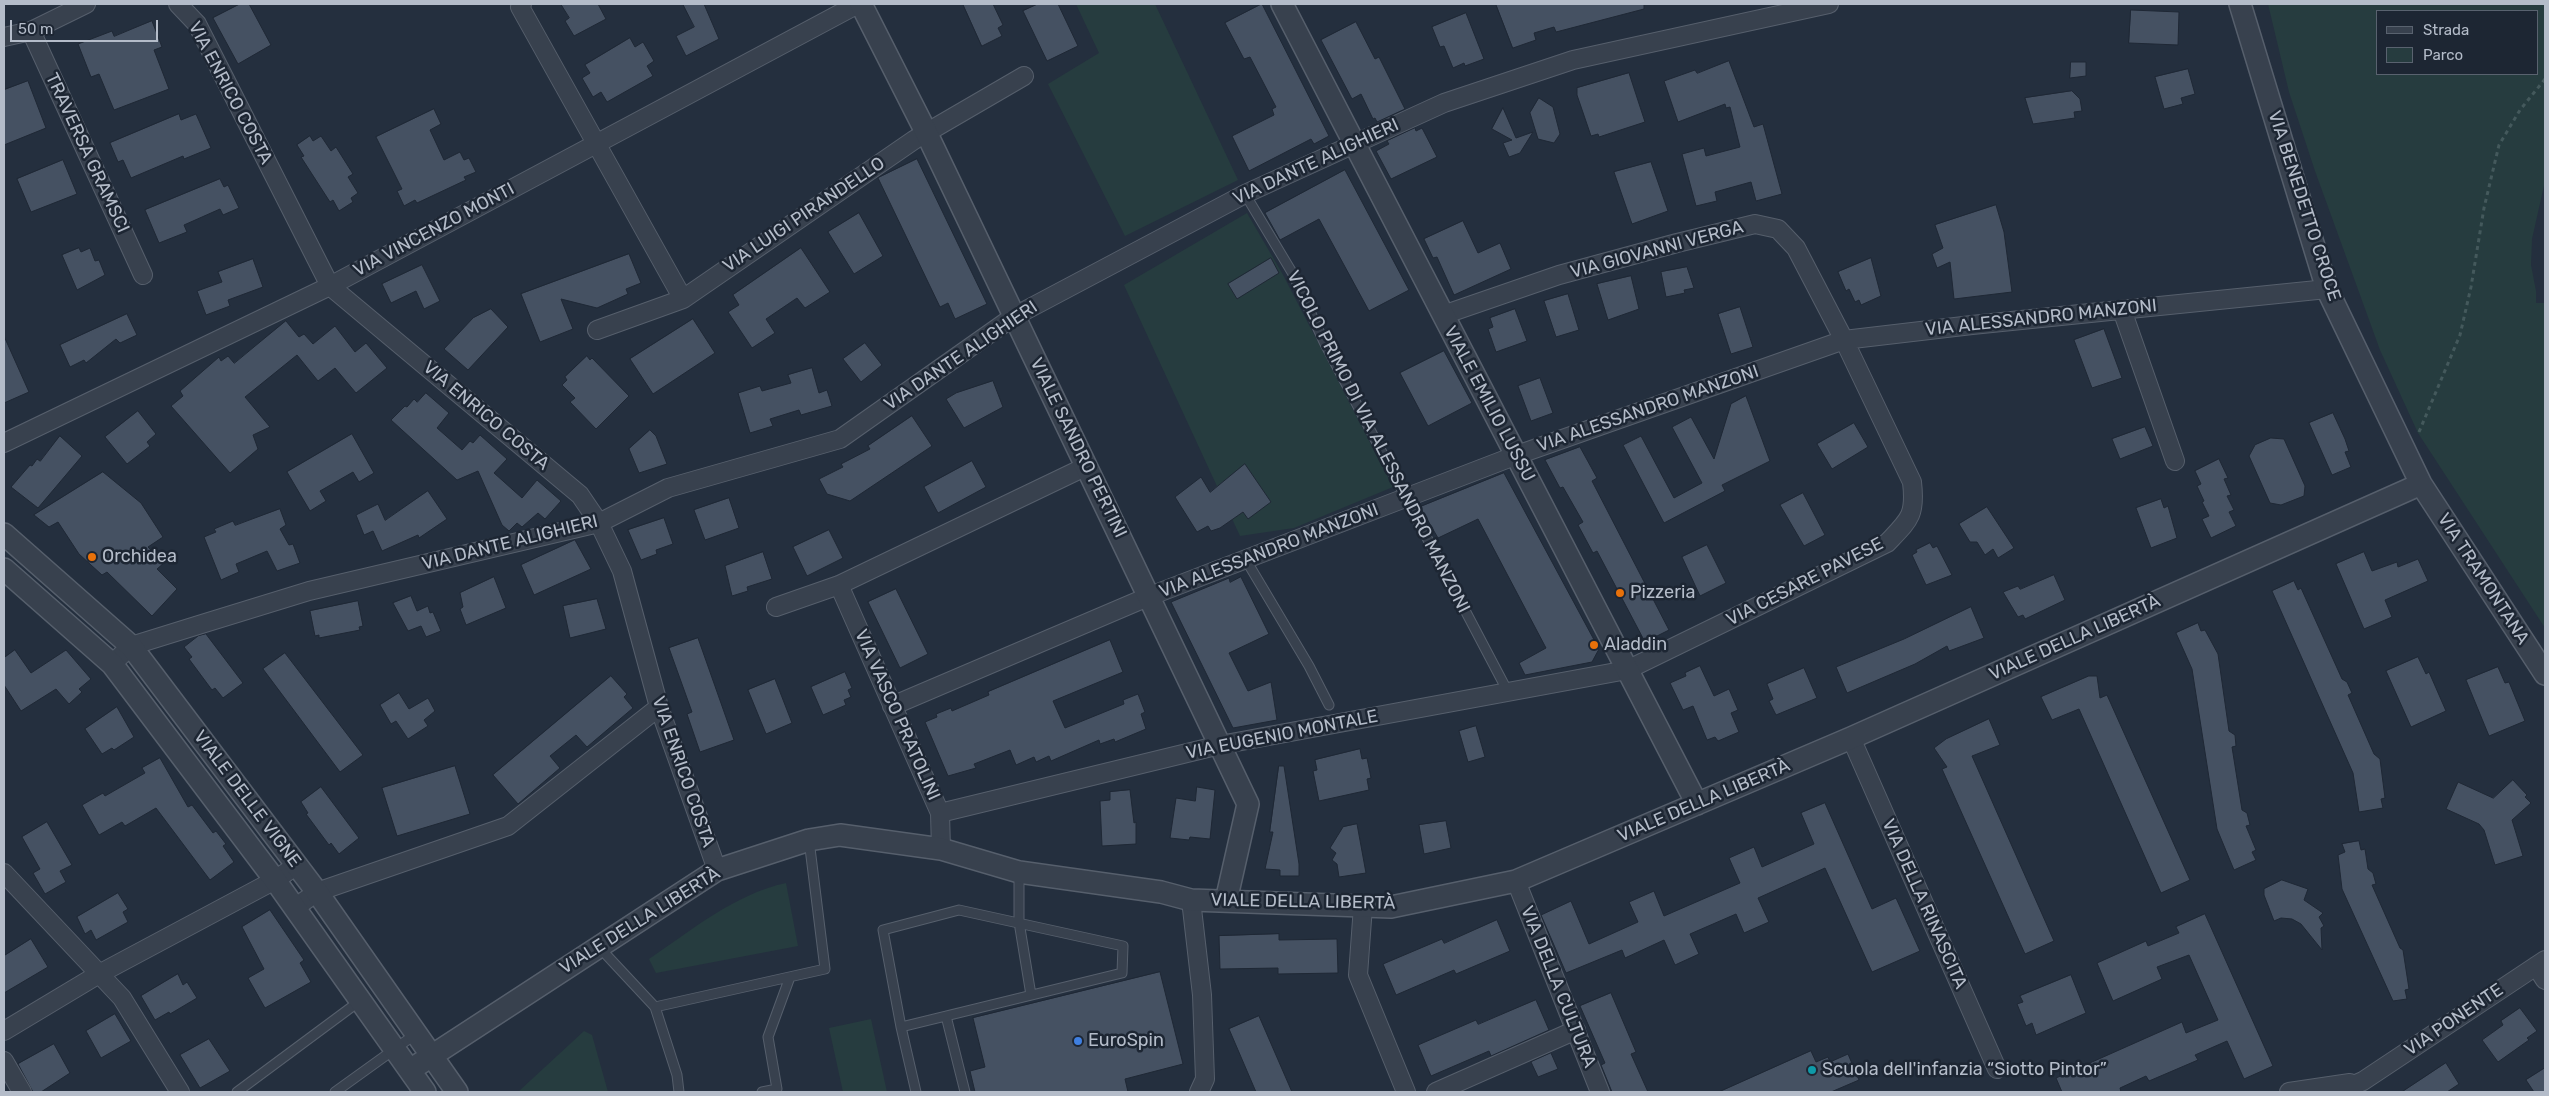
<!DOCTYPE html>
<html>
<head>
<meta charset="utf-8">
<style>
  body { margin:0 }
  #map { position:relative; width:2549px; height:1096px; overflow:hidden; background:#242f3e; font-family:Rubik,sans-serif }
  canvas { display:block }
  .frame { position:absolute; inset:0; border:5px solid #b4bcc9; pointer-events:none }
  .legend { position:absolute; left:2376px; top:10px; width:162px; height:65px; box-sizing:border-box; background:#1d2633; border:1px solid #59626f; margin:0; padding:6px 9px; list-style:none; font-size:15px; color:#b4bcc9 }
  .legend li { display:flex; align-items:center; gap:10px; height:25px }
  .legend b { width:25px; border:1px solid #59626f }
  .scale { position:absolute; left:10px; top:20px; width:148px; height:22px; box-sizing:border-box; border:2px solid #b4bcc9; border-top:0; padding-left:6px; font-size:15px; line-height:18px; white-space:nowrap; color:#b4bcc9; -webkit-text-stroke:4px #1d2633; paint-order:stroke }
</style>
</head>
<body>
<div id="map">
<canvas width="2549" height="1096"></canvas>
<div class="frame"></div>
<ul class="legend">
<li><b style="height:6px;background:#38414e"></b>Strada</li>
<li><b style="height:14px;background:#263c3f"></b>Parco</li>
</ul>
<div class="scale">50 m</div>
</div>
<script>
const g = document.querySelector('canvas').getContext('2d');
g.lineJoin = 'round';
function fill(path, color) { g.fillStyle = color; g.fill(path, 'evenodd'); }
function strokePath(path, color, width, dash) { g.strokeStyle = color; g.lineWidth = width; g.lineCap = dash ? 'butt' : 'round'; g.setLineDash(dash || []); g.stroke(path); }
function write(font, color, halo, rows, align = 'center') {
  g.font = font + ' Rubik,sans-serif'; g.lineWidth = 5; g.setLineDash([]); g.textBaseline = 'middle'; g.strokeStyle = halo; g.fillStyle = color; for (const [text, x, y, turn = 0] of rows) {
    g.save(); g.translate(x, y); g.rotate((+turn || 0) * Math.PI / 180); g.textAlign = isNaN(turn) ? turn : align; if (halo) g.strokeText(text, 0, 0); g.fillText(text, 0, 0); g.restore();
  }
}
fill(new Path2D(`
  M1076,4h79l83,176 -113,56 -77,-152 51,-31z
  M2268,4h277v177l-13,58 -1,26 5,26v12h9v325l-127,-195 -38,-83 -65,-179 -26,-79zM2538,11v63h-160v-63z
  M1247,213l35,60 111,214 -99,41 -54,8 -116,-251z
  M786,883l12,63 -142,27 -7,-14c43,-29 86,-65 137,-76z
  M871,1019l16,73h-44l-14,-64z
  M584,1031l8,4 16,57h-90z`), '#263c3f');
const building = new Path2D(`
  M240,4h9l22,41 -33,19 -25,-46z
  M561,4h37l8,15 -32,17 -9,-15 4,-3z
  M683,4h21l15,35 -33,17 -10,-20 18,-9z
  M963,4h30l10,21 -5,3 4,8 -20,10z
  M1038,4h20l20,42 -31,15 -24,-50z
  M1262,4l67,132 -15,8 -3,-5 -62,32 -17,-35 42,-21 -2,-6 4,-2 -26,-50 -6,2 -19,-36z
  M1496,4h148v5l-88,23 -2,-5 -20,6 2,7 -23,8z
  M2131,10l48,2 -1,33 -49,-2z
  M1466,13l18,46 -19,7 -1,-3 -11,5 -9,-22 -4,1 -8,-20z
  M152,21l10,26 -8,3 15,39 -55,21 -15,-36 -8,3 -13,-33 34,-13 2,5z
  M1356,22l19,37 4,-2 26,52 -28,13 -2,-4 -2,1 -12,-25 -9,5 -31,-59z
  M630,38l5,9 8,-5 11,19 -7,5 6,10 -46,26 -6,-10 -8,5 -11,-19 8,-5 -5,-8z
  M1729,61l25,66 9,-3 19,70 -26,7 -5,-19 -36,10 2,9 -21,5 -14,-52 22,-6 2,8 34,-9 -10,-40 -4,1 -1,-4 -47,18 -14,-41 31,-11 2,3z
  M2071,62h15v14l-16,2z
  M2188,69l7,25 -14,4 2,6 -19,5 -9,-32z
  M1629,73l16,49 -46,15 -1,-3 -7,2 -14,-41v-7z
  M28,81l18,47 -42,17v-55z
  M2072,91l8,8 2,12 -8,1 1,6 -42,6 -8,-26z
  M1539,98l14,9 7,27 -6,9 -16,-4 -8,-26z
  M1503,108l13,30 17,-6 -13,21 -11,4 -6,-14 9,-3 -20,-11z
  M434,109l7,15 -11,6 14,30 16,-8 4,8 5,-2 7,14 -12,5 2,3 -49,23 -2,-3 -11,6 -7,-15 5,-2 -26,-52z
  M179,114l2,6 15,-6 15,34 -27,11 -1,-3 -52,22 -8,-18 -5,2 -8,-19z
  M1415,128l1,3 6,-3 15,29 -46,22 -15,-28 13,-7 -2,-3z
  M310,136l3,5 8,-5 10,15 5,-4 17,27 -5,3 10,16 -7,5 2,4 -14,9 -6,-11 -3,2 -29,-45 3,-1 -7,-11z
  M917,159l70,145 -32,15 -7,-16 -8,4 -62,-129z
  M63,160l14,34 -46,18 -14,-33z
  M1651,162l17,49 -36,13 -18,-52z
  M1345,170l64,120 -40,21 -50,-92 -39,21 -15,-27z
  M220,179l4,8 4,-2 11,23 -16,7 -3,-6 -36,16 3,7 -28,11 -14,-33z
  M1996,205l8,27 8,60 -58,7 -4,-37 -13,6 -5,-14 11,-6 -8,-23z
  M859,213l24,43 -29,18 -26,-42z
  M1463,221l15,32 22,-10 11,26 -57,26 -17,-38 -4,1 -9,-19z
  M79,248l2,4 9,-4 5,13 4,-1 6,15 -28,15 -15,-35z
  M801,248l29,44 -25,16 -8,-10 -31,21 9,14 -23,15 -24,-36 11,-7 -6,-10z
  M629,254l12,29 -15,6 2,5 -31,14 -36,-9 12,30 -33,13 -19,-48z
  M1271,258l8,15 -42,26 -9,-15z
  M1871,258l10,38 -20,9 -2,-5 -4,2 -6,-13 -3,2 -8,-19z
  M253,259l10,28 -35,13 2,6 -24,9 -9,-24 25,-9 -4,-10z
  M422,265l18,36 -16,8 -8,-18 -25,12 -9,-19z
  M1687,267l7,21 -10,2 1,3 -19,4 -5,-25z
  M1631,276l8,33 -31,11 -11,-36z
  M1568,294l11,36 -23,7 -12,-36z
  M1740,307l13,40 -22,7 -13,-40z
  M491,309l17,18 -40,43 -24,-21 29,-31z
  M1515,309l12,32 -31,11 -8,-23 5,-2 -3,-9z
  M127,314l10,21 -17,8 -4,-4 -30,24 -2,-3 -14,7 -10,-22z
  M693,319l22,34 -62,41 -23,-35z
  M286,321l13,16 5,-3 9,10 22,-18 20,26 11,-9 21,25 -31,25 -21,-25 -17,13 -21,-26 -52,42 25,30 -17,8 5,14 -28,24 -59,-67 12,-10 -3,-5 39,-34 2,4 7,-5 6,7z
  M2104,329l18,49 -30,10 -18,-48z
  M4,336l25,56 -25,11z
  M865,343l17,22 -21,17 -18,-23z
  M1444,351l28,52 -44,23 -28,-53z
  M587,356l3,4 2,-2 37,38 -33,33 -26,-27 5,-4 -13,-13 5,-5 -2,-3z
  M812,368l7,25 8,-3 5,16 -31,9 -2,-5 -29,9 3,7 -23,7 -12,-40 22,-7 2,5 29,-8 -3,-8z
  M1540,378l13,35 -22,8 -13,-35z
  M993,381l10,26 -39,21 -18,-29 10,-6z
  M426,393l23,20 -12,15 25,22 8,-9 3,2 7,-8 27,24 -13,14 28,25 15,-18 24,21 -16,18 -7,-6 -16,14 -5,-4 -8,8 -7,-6 -24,-54 -21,9 -66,-60 14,-14 2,1 7,-8 3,3z
  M1746,396l24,65 -48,24 3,6 -61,32 -41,-78 18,-9 33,62 28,-15 -30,-56 19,-10 23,42 17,-55z
  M138,411l18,23 -9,8 3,4 -23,18 -22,-27z
  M2333,413l12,26 4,12 -4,1 6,15 -19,8 -23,-52z
  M912,416l20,30 -82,55 -23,-7 -8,-15 24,-12 -2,-3 29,-15 -2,-3z
  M1854,423l14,24 -36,22 -15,-25z
  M2145,427l8,19 -33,13 -8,-20z
  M650,430l6,6 11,28 -28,9 -10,-24z
  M352,434l22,39 -15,9 -6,-10 -26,15 -7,4 6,10 -16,10 -23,-39z
  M60,436l22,20 -44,52 -27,-21 19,-22 2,1 5,-7 3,2z
  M2271,438l13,1 21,47 -1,10 -23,9 -11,-2 -21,-47 6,-11z
  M1580,447l17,31 -5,3 77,149 -24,12 -48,-91 -4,2 -15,-28 5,-3 -20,-35 -3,1 -15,-28z
  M2219,459l9,19 -4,1 7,16 -4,1 7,14 -5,2 7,14 -25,12 -9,-19 7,-3 -7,-14 2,-1 -7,-15 4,-2 -6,-13z
  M972,461l14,26 -48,26 -14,-26z
  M1245,464l26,38 -23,17 -5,-7 -23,16 -9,3 -3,-5 -11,6 -22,-35 26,-20 9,15z
  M103,472l38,31 22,34 -15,10 16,16 -7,6 20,20 -25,27 -45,-44 -5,3 -23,-21 -21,-32 -9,5 -15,-12z
  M1504,473l95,176 -7,13 -67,13 -6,-12 27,-15 -68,-129 -40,19 -18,-31z
  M428,491l19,28 -28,19 -1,-3 -36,16 -9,-20 -9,4 -8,-20 22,-11 7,16z
  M1803,493l22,42 -21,11 -24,-41z
  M729,498l10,30 -34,12 -11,-30z
  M2161,499l3,9 4,-2 9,32 -26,10 -15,-40z
  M1987,507l27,41 -16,10 -5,-9 -8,6 -8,-13h-7l-11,-18z
  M280,509l6,16 -6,4 9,16 4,-1 7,19 -23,8 -10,-20 -31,13 3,8 -18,8 -17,-43 12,-5 -2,-3 19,-8 2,4z
  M664,518l9,26 -17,6 1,4 -16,6 -13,-30z
  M829,530l14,28 -36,18 -14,-29z
  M575,540l16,29 -57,26 -13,-30z
  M1930,543l3,5 4,-2 15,29 -26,10 -14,-30 5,-3 -1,-2z
  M1707,545l19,38 -26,13 -18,-39z
  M763,552l9,27 -25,8 1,4 -16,5 -7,-30z
  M2364,552l8,19 25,-9 1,5 20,-8 10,22 -43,19 7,17 -28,12 -28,-65z
  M2054,575l11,25 -40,19 -2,-4 -5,2 -15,-25 15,-6 2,3z
  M494,577l12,31 -40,17 -6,-16 3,-2 -3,-14z
  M1241,577l28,57 -40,19 19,38 23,-9 6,38 -44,8 -62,-126 58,-24 1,4z
  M2294,581l4,9 3,-2 41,91 5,3 5,11 -4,2 26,59 6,5 5,39 -4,1 2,9 -24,4 -6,-39 -81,-182z
  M896,589l32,65 -28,14 -32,-66z
  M411,596l6,15 11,-5 2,7 3,-1 8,19 -15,6 -5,-11 -13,5 -15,-28z
  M597,599l9,30 -36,9 -7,-32z
  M358,601l5,25 -4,1 1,3 -41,8v-3l-4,1 -5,-25z
  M1971,607l13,31 -35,13 -2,-5 -32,18 -68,29 -11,-26 68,-28z
  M2198,623l3,8 4,-1 13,24 11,77 6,4 1,11 -4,1 10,63 5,3 3,12 -4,1 10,24 -4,2 4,8 -22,10 -17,-41 -25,-160 -16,-36z
  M206,634l37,49 -20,15 -8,-10 -3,2 -23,-31 3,-2 -8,-10 14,-11z
  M698,638l36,102 -34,12 -13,-38 5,-2 -23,-64z
  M1110,640l13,32 -70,29 12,27 59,-24 -1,-4 15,-6 7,18 -4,2 5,15 -31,13 -1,-3 -14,5 -1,-4 -48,21 -2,-5 -13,6 -2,-5 -18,8 -6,-15 -36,14 2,4 -28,8 -23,-54 12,-5 -1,-3 15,-6 1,3 37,-16 -1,-3z
  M15,650l16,23 35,-23 25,29 -12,10 3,3 -13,12 -13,-15 -35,22 -17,-26v-27z
  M285,653l78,102 -23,17 -77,-103z
  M2418,657l8,17 3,-2 17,39 -35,16 -25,-56z
  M1700,666l14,30 15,-7 9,21 -7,3 8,19 -21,9 -3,-4 -8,3 -14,-34 -10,4 -13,-27 16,-7 -1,-3z
  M2498,667l7,16 4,-1 16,39 -36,15 -23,-56z
  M1804,668l13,30 -41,17 -7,-14 4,-2 -6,-15z
  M845,672l7,16 -4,2 3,7 -7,3 2,5 -23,10 -12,-28z
  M611,676l16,18 -3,3 9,11 -46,39 -11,-12 -26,21 10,12 -42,36 -25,-29z
  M2089,676h8l3,22 7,-3 83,185 -29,13 -82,-184 -27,11 -11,-23z
  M775,679l17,44 -26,11 -18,-44z
  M399,693l10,16 19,-11 7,13 -11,9 4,6 -20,13 -12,-18 -5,3 -11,-19z
  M117,707l17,30 -20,13 -2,-2 -10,6 -17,-25z
  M1989,719l11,26 -28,11 82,185 -29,13 -83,-185 5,-2 -13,-19 12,-9z
  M1476,726l9,31 -17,5 -9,-31z
  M1360,749l2,10 5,-1 4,20 -4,1 2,11 -50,11 -6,-30 4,-1 -2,-10z
  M160,758l28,49 4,-2 21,28 3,-2 10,13 -3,2 11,16 -24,18 -54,-72 -31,18 -3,-4 -23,13 -17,-30 21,-12 2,3 40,-23 -3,-5z
  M455,766l15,48 -73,22 -15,-48z
  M1279,766h5l15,98v12h-19v-6l-15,-1 8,-37h-3z
  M2513,780l14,15 -2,2 6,6 -19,17 11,36 -28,9 -11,-35 -5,-6 -33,-15 12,-27 35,16z
  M321,787l38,51 -20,16 -8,-11 -2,2 -23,-31 2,-1 -7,-11z
  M1197,787l18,3 -5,49 -20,-2 -1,3 -19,-2 6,-40 19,3z
  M1130,790l4,33 2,-1v22l-34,2 -2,-45 10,-1v-8z
  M1825,803l47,106 24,-11 24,53 -48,21 -47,-104 -67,30 11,24 -25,11 -8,-19 -46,20 9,20 -24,11 -11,-25 -39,18 -3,-8 -56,23 -25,-58 30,-14 18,43 49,-22 -9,-20 25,-11 10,25 76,-33 -11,-25 25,-11 8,20 52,-23 -13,-31z
  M1446,821l5,27 -27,6 -5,-29z
  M47,822l25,43 -12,6 6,11 -21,12 -12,-21 7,-4 -18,-32z
  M1357,824l9,49 -27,4 -2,-13 -5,-4 4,-7 -6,-5 13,-21z
  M2359,841l2,9 4,-1 3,20 5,4 3,11 -4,1 28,63 3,2 6,39 -4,1 2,9 -14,2 -51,-112 -4,-34 7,-3 -3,-8z
  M2282,880l26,9 -4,11 19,13 -4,4 5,9 -3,2 1,22 -21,-26 -9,-5 -11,-1 -7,3 -10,-26v-6z
  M118,893l10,16 -5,3 5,10 -32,18 -5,-10 -6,4 -8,-17z
  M270,910l34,50 -4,3 11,19 -46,26 -17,-30 16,-9 -22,-42z
  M2205,914l68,152 -29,13 -17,-38 -32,14 3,5 -49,21 -3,-5 -26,12 1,4h-59l-6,-14 126,-56 4,11 32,-13 -29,-65 -32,12 5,12 -49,22 -16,-38 49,-22 2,5 31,-13 -3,-6z
  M1497,920l13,31 -54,23 -2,-4 -58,25 -13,-31 59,-25 2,4z
  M1279,934v6l58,-1 1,34 -60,1v-6l-58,1 -1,-33z
  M31,939l17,28 -44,26v-37z
  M1160,972l23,92 -58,15 3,13h-153l-5,-21 15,-4 -12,-49z
  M178,974l5,11 4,-3 10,16 -27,16 -1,-2 -14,8 -14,-24z
  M2071,975l15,38 -50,22 -4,-12 -6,3 -9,-22 6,-2 -3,-6z
  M1611,993l25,59 -5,2 17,38h-36l-11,-27 4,-2 -25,-57z
  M1536,1000l13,30 -58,26 -2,-5 -58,25 -13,-31 58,-25 2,4z
  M2520,1008l17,23 -10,7 2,2 -31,22 -16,-22 21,-15 -2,-4z
  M115,1014l16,27 -30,17 -15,-27z
  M1259,1016l33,76h-36l-27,-63z
  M209,1039l21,32 -30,17 -20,-33z
  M54,1044l16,29 -29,19h-8l-15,-28z
  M1811,1051l5,11 12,-5 2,5 18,-8 11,26 -28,12h-112z
  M1551,1053l7,16 -20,8 -7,-15z
  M2446,1063l13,21 -12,8h-45z
  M2545,1068v24h-11l-8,-12z`);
fill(building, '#455162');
strokePath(building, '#1f2835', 1);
const service = new Path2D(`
  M1245,194l48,80 31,68 184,350
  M1246,560l63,106 20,39
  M1019,872v50l12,73
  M959,910l164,36 -1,27 -221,54 -18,-97z
  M599,947l56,60 170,-38 -16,-129
  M655,1007l22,68 2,17
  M946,1016l19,76
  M901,1027l15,65
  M237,1092l124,-92
  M335,1092l82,-59
  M762,1092l15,-3 -9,-52 22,-60`);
const minor = new Path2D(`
  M178,4l19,20 133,262 250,209 19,28 23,48 37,136 58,163
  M522,4l-2,3 163,292 231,-159 110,-64
  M31,31l112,244
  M4,37l27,-6 55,-27
  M2122,310l53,151
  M597,330l86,-31
  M4,443l326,-157 528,-282
  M839,585l101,228 1,36
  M776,607l63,-22 248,-119
  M112,664l19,-18 74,-23 104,-32 290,-68 69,-35 172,-49 173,-122 232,-123 199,-91 129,-43 256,-56
  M892,706l258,-110 367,-141 327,-115 128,-15 355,-36
  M1851,738l146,331
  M940,813l280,-68 407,-75 260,-127c22,-23 29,-27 25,-61l-68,-142 -48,-92 -18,-19 -23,-5 -78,19 -118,32 -116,40
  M4,873l118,125 58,94
  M1516,881l84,211
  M1191,900l11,95 3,84 -6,13
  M1363,906l-5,69 48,117
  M296,907l21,-15 191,-66 151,-119
  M2536,966l9,14
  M4,1031l95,-57 176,-94 22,-15
  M4,1061l18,31
  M1436,1092l140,-62
  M2289,1092l61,-9
  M2338,1092l25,-11 182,-121`);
const tertiary = new Path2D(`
  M861,4l65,128 322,672 -22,97
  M1282,4l415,800
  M2240,4l87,285 94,195 124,190
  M4,534l127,112 186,246 140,200
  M4,569l108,95 163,216 150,212
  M410,1070l307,-200 92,-30 31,-5 101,14 78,23 142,20 30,8 200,7 125,-26 335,-143 570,-254`);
strokePath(service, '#565f6c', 11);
strokePath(minor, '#565f6c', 20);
strokePath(tertiary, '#565f6c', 24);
strokePath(new Path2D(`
  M2419,432l41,-97 11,-48 13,-79 15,-63 21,-35 25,-31`), '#44595c', 3, [4, 4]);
strokePath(service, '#38414e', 9);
strokePath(minor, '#38414e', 18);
strokePath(tertiary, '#38414e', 21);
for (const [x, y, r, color] of [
  [92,557,5,"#e8710a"],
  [1620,593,5,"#e8710a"],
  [1594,645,5,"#e8710a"],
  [1078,1041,5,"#3f7fe0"],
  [1812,1070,5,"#0f9aa8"]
]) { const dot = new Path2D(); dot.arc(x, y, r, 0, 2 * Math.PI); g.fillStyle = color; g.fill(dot); strokePath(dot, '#1d2633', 2); }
write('18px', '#b4bcc9', '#1d2633', [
  ["VIA ENRICO COSTA",230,93,62],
  ["TRAVERSA GRAMSCI",87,153,65],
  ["VIA DANTE ALIGHIERI",1316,162,-25],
  ["VIA BENEDETTO CROCE",2304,206,72],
  ["VIA LUIGI PIRANDELLO",804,215,-34],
  ["VIA VINCENZO MONTI",434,230,-28],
  ["VIA GIOVANNI VERGA",1657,250,-15],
  ["VIA ALESSANDRO MANZONI",2041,318,-6],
  ["VIA DANTE ALIGHIERI",961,356,-34],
  ["VIALE EMILIO LUSSU",1489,404,62],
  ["VIA ALESSANDRO MANZONI",1648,409,-19],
  ["VIA ENRICO COSTA",486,416,40],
  ["VICOLO PRIMO DI VIA ALESSANDRO MANZONI",1378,442,63],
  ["VIALE SANDRO PERTINI",1078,448,64],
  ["VIA DANTE ALIGHIERI",510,543,-14],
  ["VIA ALESSANDRO MANZONI",1269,551,-21],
  ["VIA TRAMONTANA",2483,579,57],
  ["VIA CESARE PAVESE",1805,582,-27],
  ["VIALE DELLA LIBERTÀ",2075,638,-24],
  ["VIA VASCO PRATOLINI",897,715,66],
  ["VIA EUGENIO MONTALE",1282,735,-11],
  ["VIA ENRICO COSTA",683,772,71],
  ["VIALE DELLE VIGNE",247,799,53],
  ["VIALE DELLA LIBERTÀ",1704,801,-23],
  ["VIALE DELLA LIBERTÀ",1303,902,1],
  ["VIA DELLA RINASCITA",1924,904,66],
  ["VIALE DELLA LIBERTÀ",640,921,-32],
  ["VIA DELLA CULTURA",1558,987,68],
  ["VIA PONENTE",2454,1020,-34]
]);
write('18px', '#b4bcc9', '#1d2633', [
  ["Orchidea",102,557],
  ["Pizzeria",1630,593],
  ["Aladdin",1604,645],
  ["EuroSpin",1088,1041],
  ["Scuola dell'infanzia “Siotto Pintor”",1822,1070]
], 'left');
</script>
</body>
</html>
